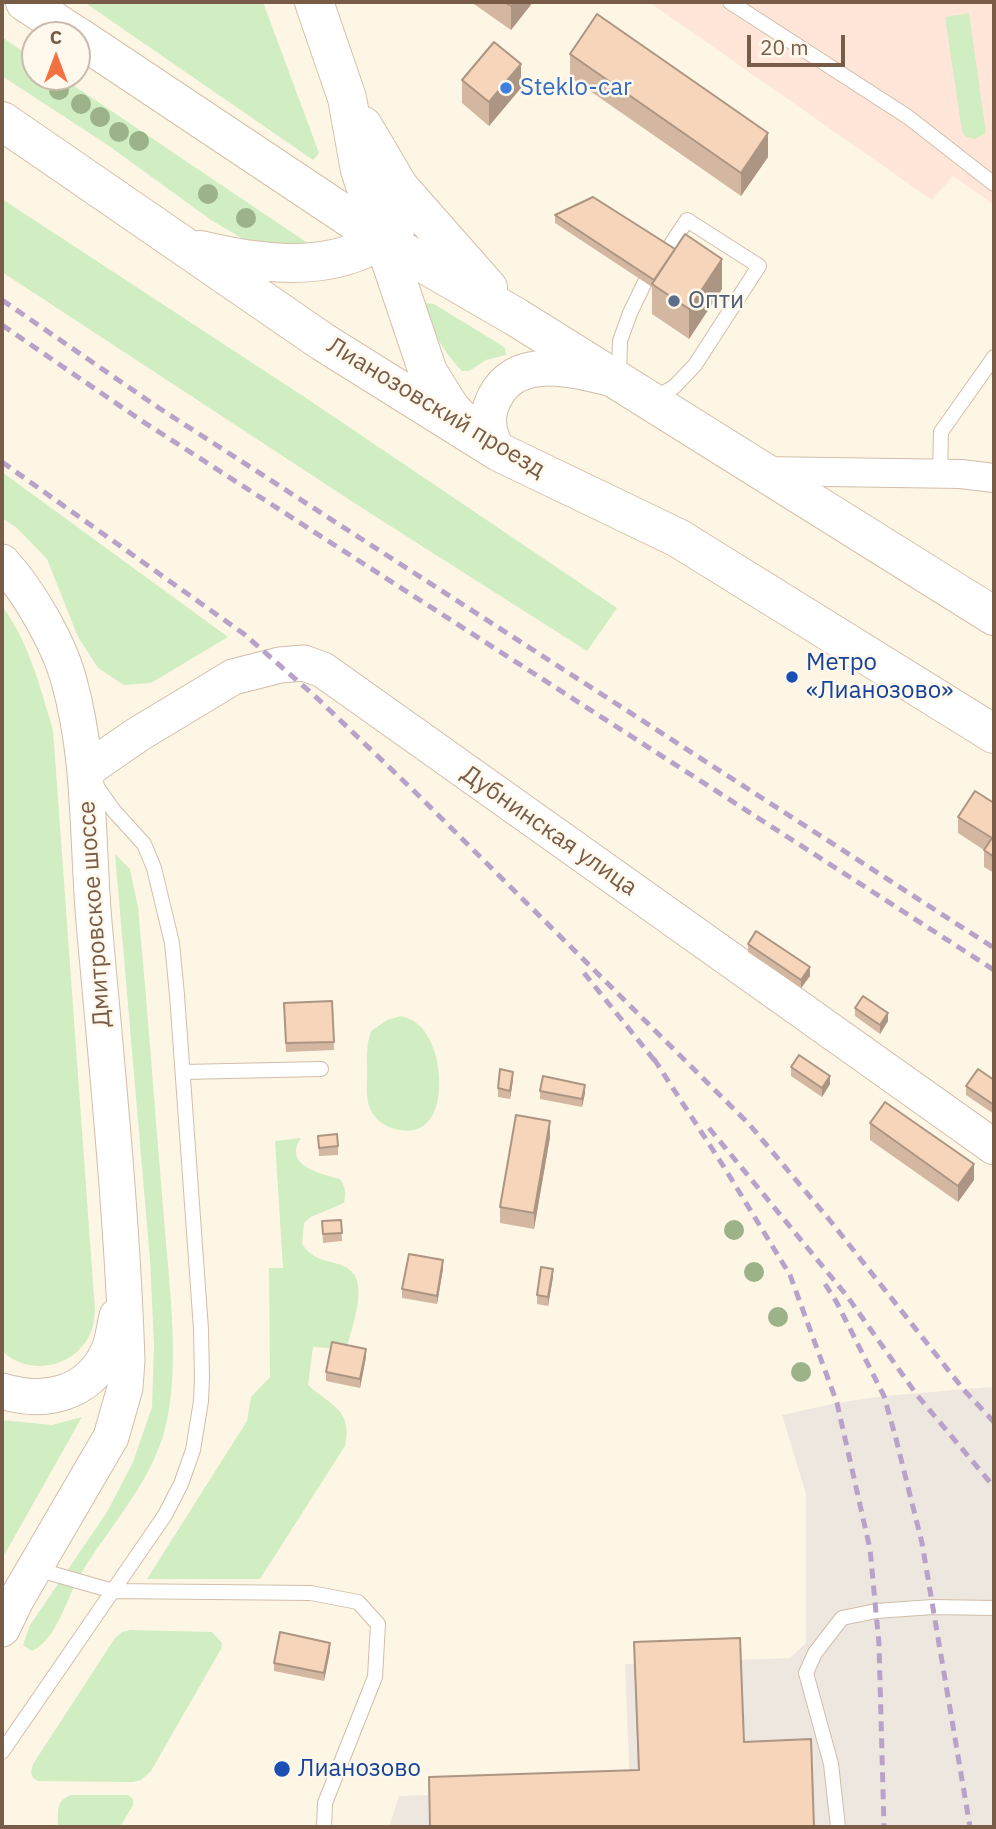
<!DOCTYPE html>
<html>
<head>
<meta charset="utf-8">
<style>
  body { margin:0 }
  #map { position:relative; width:996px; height:1829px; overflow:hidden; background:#fef6e5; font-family:"IBM Plex Sans",sans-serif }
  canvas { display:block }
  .frame { position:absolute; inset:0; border:4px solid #795c48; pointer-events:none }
  .north { position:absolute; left:21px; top:21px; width:70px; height:70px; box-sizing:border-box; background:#fff9ed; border:2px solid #c9baab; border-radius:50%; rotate:0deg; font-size:19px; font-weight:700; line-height:28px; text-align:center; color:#795c48 }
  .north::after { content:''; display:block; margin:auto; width:24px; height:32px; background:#f17141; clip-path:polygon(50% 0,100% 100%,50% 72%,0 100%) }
  .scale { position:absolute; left:747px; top:35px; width:98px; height:32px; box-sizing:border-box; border:4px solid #795c48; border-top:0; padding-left:9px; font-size:21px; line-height:24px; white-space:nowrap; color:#795c48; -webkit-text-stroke:5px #fff9ed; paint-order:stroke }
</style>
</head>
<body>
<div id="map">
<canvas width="996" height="1829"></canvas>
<div class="frame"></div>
<div class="north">С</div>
<div class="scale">20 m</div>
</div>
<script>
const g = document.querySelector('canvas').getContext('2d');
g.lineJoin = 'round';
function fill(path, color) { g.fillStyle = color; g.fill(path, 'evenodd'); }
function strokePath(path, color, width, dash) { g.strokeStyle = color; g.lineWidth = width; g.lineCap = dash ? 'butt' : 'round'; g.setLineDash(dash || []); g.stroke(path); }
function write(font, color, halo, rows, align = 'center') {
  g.font = font + ' "IBM Plex Sans",sans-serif'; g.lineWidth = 5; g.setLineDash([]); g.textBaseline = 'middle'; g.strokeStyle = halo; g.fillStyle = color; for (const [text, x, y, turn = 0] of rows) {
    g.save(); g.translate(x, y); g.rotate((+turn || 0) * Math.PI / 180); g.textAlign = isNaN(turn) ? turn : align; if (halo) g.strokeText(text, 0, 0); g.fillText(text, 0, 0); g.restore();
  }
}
fill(new Path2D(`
  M649,2h345v203l-41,-29 -21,24z`), '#ffe6d8');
fill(new Path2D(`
  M991,1387l3,4v436h-605l10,-31 231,-8 -5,-124 165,-6 16,-15v-149l-24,-79 55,-12 47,-7z`), '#eee7df');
fill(new Path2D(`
  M84,2h179l56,151 -6,7z
  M969,13l16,113v8l-10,5 -9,-2 -4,-6 -17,-114z
  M2,37l33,23v17h26l254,171 -46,4 -31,-16 -27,-16 -102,-74 -107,-70z
  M2,199l304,199 311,210 -30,43 -225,-143 -360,-236z
  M426,303l8,1 67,41 4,3 1,7 -20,5 -17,11h-7c-16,-16 -35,-45 -36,-68z
  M2,472l226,165 -77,46 -27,2 -26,-17 -20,-31 -31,-78 -30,-31 -15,-10z
  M2,606c27,36 38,81 51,124l42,580c-1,7 -1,16 -4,22 -15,36 -62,45 -89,19z
  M115,854l15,15 8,38c10,104 17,208 26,312 5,65 18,156 -1,217 -17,54 -56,93 -84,141 -13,23 -22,62 -47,74l-9,-6 7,-20 77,-113 26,-50 19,-55 2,-63 -4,-84z
  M401,1016c20,5 28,19 34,37 9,31 7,88 -40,76 -8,-2 -17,-7 -22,-15 -8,-11 -6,-28 -6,-41 0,-15 -1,-28 4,-42l16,-11z
  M301,1138c-19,28 21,36 39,41 6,9 6,14 4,24l-33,14 -7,6 -2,21c11,15 19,15 36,20 37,9 14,59 9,85l-34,-2 -5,38c23,21 45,24 37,61l-85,133h-113l100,-158 4,-24 19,-20 -1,-109h14l-8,-127z
  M82,1417l-80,142v-139l50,5z
  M130,1630l82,2 10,11 -1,6 -70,122 -10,9 -8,2 -95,-1 -5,-3 -2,-6 2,-8 82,-126 7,-6z
  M72,1795h56l5,4v6l-13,22h-62c0,-15 -3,-27 14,-32z`), '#d1edc2');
const service = new Path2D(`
  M730,2l178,115 86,67
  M619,376l1,-35 10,-28 15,-31
  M653,399l21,-12 21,-22 64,-99 -72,-46 -21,32
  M940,473l1,-41 53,-75
  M183,1072l138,-3
  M36,1569l77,22 198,2 47,9 20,22 -3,53 -50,126 -1,24
  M2,1752l163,-237 16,-31 12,-34 8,-49 1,-23 -1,-49 -24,-334 -5,-52 -18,-75 -10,-24 -30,-33 -19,-27
  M838,1827l-7,-63 -25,-91 9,-20 27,-35 34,-7 57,-4 61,1`);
const minor = new Path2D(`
  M763,471l198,3 33,4`);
const tertiary = new Path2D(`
  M499,452c-9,-14 -14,-29 -8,-46 19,-53 76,-38 118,-28
  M2,562c26,28 57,81 67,119 22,78 18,160 25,241 13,146 28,292 33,438l-2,28 -14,49 -95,163 -14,29
  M85,771l52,-36 96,-58 47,-12 24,-2 19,7 671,477
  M2,1391c41,13 85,4 105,-37 6,-11 7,-26 10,-38`);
const secondary = new Path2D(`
  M25,2l50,33
  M314,2l33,96 13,72 68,202 23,37 12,12
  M77,36l306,204 133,77 478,299
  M2,121l321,221 176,110 179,86 316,196
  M363,126l36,61 89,101
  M200,250c55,13 120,23 172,-5 10,-5 20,-11 25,-20`);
strokePath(service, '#d1bdaa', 16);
strokePath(minor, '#d1bdaa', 30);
strokePath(tertiary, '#d1bdaa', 37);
strokePath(secondary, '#d6c0aa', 40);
strokePath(service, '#fff', 14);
strokePath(minor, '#fff', 28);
strokePath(tertiary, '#fff', 35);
strokePath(secondary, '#fff', 38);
strokePath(new Path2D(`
  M2,300l157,108 835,540
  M2,325l140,96 852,549
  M2,462l242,172 73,64 96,92 336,334 83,99 132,167 30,32
  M584,973l75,93
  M654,1059l70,108 66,108 47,128 33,146 9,95 5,183
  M709,1128l138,168 70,99 77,92
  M825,1284l11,17 48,95 11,39 27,108 48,284`), '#b9a2c9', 5, [10, 7]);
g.fillStyle = '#9cb288';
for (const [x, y] of [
  [59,90],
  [81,104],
  [100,117],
  [119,132],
  [139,141],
  [208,194],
  [246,218],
  [734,1230],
  [754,1272],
  [778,1317],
  [801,1372]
]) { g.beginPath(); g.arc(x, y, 10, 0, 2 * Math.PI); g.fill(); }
fill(new Path2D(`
  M471,2h62l-22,28z
  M570,54l198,103 -27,39 -171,-119z
  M462,80l59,8 -32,38 -27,-23z
  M555,215l167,74 -33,50 -37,-25v-27l-97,-64z
  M994,803v70l-10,-6v-17l-26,-17v-16z
  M748,944l62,32 -9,12 -53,-36z
  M332,1001l2,49 -48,2 -2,-41z
  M855,1008l33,13 -8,13 -25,-18z
  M791,1067l39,17 -8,13 -31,-21z
  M513,1080l-3,19 -12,-2v-9z
  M994,1080v34l-28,-19v-9z
  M540,1091l45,2 -3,14 -42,-8z
  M870,1123l104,57 -16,22 -88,-62z
  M318,1136l20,10v9l-19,1z
  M550,1137l-16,92 -34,-6v-16z
  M341,1220l1,21 -19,2 -1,-22z
  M443,1269l-6,35 -35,-6v-9z
  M553,1277l-5,29 -11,-2v-9z
  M366,1357l-6,31 -34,-7v-9z
  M634,1642l110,100 70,85h-384l-1,-50 209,-7z
  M330,1651l-6,30 -50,-10v-8z`), '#d4b7a0');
fill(new Path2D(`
  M514,2h19l-22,28v-24z
  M521,64v24l-32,38v-24z
  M768,133v24l-27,39v-23z
  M722,259v30l-33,50v-30z
  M810,967v9l-9,12v-8z
  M888,1013v8l-8,13v-9z
  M513,1072v8l-3,19v-8z
  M830,1076v8l-8,13v-9z
  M585,1085v8l-3,14v-8z
  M550,1121v16l-16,92v-16z
  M974,1164v16l-16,22v-16z
  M443,1260v9l-6,35v-8z
  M553,1269v8l-5,29v-9z
  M366,1349v8l-6,31v-9z
  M330,1643v8l-6,30v-8z`), '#ac9582');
const building = new Path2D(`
  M504,2h10l-3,4z
  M597,14l171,119 -27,40 -171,-119z
  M494,42l27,22 -32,38 -27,-22z
  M593,197l82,52 -21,31 -99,-65z
  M685,234l37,25 -33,50 -37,-25z
  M975,791l19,12v54l-10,-7 8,-12 -34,-21z
  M756,931l54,36 -9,13 -53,-36z
  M863,996l25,17 -8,12 -25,-17z
  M332,1001l2,41 -48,1 -2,-40z
  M799,1055l31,21 -8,12 -31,-21z
  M500,1069l13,3 -3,19 -12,-3z
  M978,1069l16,11v25l-28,-19z
  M543,1076l42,9 -3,14 -42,-8z
  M885,1102l89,62 -16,22 -88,-63z
  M516,1115l34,6 -16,92 -34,-6z
  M337,1134l1,12 -19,2 -1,-12z
  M341,1220l1,13 -19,1 -1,-13z
  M409,1254l34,6 -6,36 -35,-7z
  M541,1267l12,2 -5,28 -11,-2z
  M332,1342l34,7 -6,30 -34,-7z
  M280,1632l50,11 -6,30 -50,-10z
  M740,1638l4,104 67,-3 3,88h-384l-1,-50 210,-7 -5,-128z`);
fill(building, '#f6d5ba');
strokePath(building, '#ac9582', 2);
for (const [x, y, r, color] of [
  [506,88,7,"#3f7fe0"],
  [674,301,7,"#5c6f8a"],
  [792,677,7,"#1a4fb4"],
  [282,1769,9,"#1a4fb4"]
]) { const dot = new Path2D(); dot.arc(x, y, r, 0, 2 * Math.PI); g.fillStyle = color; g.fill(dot); strokePath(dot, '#fff9ed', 2.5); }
write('24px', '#366cbe', '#fff9ed', [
  ["Steklo-car",520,88]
], 'left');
write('24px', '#4e5e75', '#fff9ed', [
  ["Опти",688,301]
], 'left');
write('24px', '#795c48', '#fff9ed', [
  ["Лианозовский проезд",436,408,31],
  ["Дубнинская улица",549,831,35],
  ["Дмитровское шоссе",95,914,-94]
]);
write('24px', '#164399', '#fff9ed', [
  ["Метро",806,663],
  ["«Лианозово»",806,691],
  ["Лианозово",298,1769]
], 'left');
</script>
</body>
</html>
